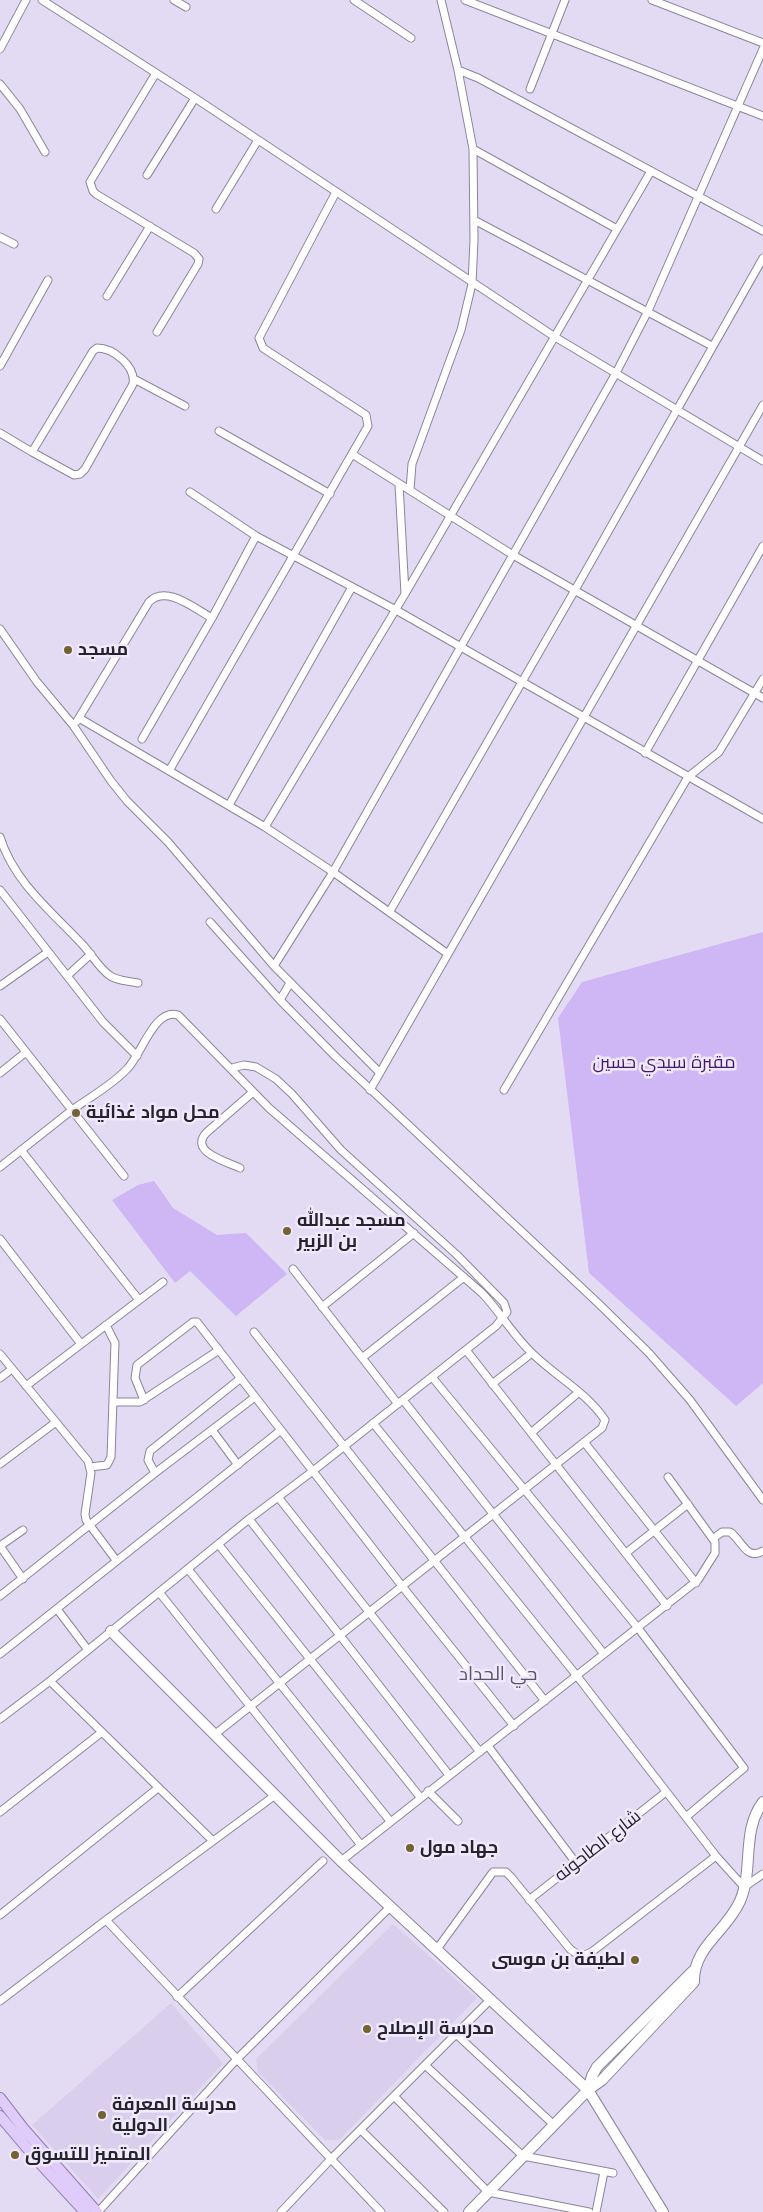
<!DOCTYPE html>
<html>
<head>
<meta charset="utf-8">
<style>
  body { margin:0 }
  canvas { display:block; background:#e3daf3 }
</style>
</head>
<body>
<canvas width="763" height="2212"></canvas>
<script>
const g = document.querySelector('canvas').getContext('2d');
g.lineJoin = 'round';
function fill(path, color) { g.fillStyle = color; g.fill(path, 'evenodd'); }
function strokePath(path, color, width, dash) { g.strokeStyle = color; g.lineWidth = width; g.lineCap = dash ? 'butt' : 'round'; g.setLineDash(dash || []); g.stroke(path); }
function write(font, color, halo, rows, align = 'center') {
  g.font = font + ' "Noto Sans",Cairo,sans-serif'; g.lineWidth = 5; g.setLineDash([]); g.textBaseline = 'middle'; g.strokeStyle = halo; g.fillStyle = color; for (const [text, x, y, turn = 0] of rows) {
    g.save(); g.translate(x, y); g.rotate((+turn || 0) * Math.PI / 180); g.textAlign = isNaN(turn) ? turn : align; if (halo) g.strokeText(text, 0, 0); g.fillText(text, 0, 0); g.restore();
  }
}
fill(new Path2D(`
  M393,1924l84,74 -138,142h-14l-67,-68 -2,-13z
  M171,2003l52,60 -125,136 -66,-74z`), '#daceed');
fill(new Path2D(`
  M763,932v451l-27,23 -147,-133 -31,-255 24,-36z
  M154,1181l19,27 44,27 29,-2 41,41 -51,42 -46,-45 -15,12 -63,-83 26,-15z`), '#cfb6f5');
const street = new Path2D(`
  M42,0l153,98 360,239 208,124
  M174,0l12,7
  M354,0l57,38
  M465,0l298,116
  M652,0l111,43
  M0,49l26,-49
  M458,70l20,8 285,153
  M156,73l-66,109 3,9 3,3 98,59 5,6 -1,5 -41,68
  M0,84l20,25 25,43
  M530,89l35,-89
  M473,149l144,80
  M147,175l48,-77
  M216,209l42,-69
  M474,220l238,126
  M0,237l14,7
  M107,296l43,-70
  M97,348c16,0 39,18 36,36l-48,85 -5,5 -6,1 -42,-23 61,-101z
  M0,366l48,-86
  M134,379l51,27
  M219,431l111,63
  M0,433l32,19
  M352,454l161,101 250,143
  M399,484l6,110
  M410,490l2,-26 49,-134 11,-46 2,-44 -1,-91 -15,-79 -17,-70
  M190,492l66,44 140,74 367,209
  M0,629l37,53 36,43 38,56 16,20 41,41 106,124 106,107
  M79,718l186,109 68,45 115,82
  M77,721l72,-119c17,-18 46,7 63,16
  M142,739l70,-121 44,-82
  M645,753l118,-207
  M169,771l199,-345 -2,-11 -103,-67 -4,-10 77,-146
  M229,805l123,-218
  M265,827l140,-233 246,-423
  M0,837c14,45 51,74 81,106 10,10 17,24 28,32 7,6 20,6 29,8
  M0,890l103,132 34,34
  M390,911l185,-321 188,-332
  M210,922l70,78 55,56 264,248 50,49 41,47 73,100
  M274,966l59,-94 283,-499 32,-62 115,-262
  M67,976l24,-22
  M0,986l48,-34
  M280,1000l10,-17
  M0,1019l124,157
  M0,1073l26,-21
  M370,1090l393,-685
  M504,1090l184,-313 31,-25 44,-73
  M21,1150l118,150
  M0,1167c24,-19 48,-38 72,-57 18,-13 39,-24 55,-41 15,-15 27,-61 51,-54l91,93 213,185c19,20 32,44 52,62 23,22 53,38 71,65l-3,8 -388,307
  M240,1168c-13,-6 -51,-16 -34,-35l47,-41
  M0,1239l81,105
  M293,1269l105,135
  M322,1307l92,-74
  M254,1332l291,369
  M466,1350l201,256
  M0,1354l88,107 3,12 -6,41 1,6 30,40
  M362,1358l102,-81
  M432,1377l206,251 106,140 -58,49
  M0,1378l12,-9
  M492,1384l40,-31
  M26,1386l137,-104
  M144,1400l-9,-22 2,-13 56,-43h4l205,264 112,140
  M403,1400l201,254
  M113,1402h27l79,-52
  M373,1423l204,253 139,180 28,31 19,-13
  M212,1430l26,35
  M531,1433l48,-41
  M584,1442l112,141
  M0,1464l56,-42
  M90,1467l17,-2 4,-8 4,-114 -9,-18
  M155,1473l-7,-13 2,-9 91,-73
  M278,1497l202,255
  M249,1519l200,256
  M23,1530l-23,16 23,33
  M714,1538l8,-6h8c12,8 16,29 33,19
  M219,1545l201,252
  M626,1553l62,-49
  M188,1569l202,252
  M159,1592l202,253
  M0,1596l155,-123 100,-76
  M57,1609l31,41
  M0,1654l281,-224
  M50,1681l163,160
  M0,1719l50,-38 199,-162 64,-48 183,-145 11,-14 -3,-9 -47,-48 -116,-105 -49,-56 -16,-15 -20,-12 -12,-2 -12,3
  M488,1746l88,117
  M428,1791l30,30
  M274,1796l-168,124 275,292
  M0,1812l102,-80
  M341,1861l357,-281 17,-27v-11l-47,-65
  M529,1900l137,-108
  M0,1915l158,-127
  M437,1949l56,-77h13l5,5 59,72c8,7 14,8 23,2l123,-95
  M177,1997l146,-136
  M0,2001l106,-81
  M456,2034l98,91
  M425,2065l98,91 90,17
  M394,2096l94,96 101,20
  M361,2130l83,82
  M98,2212l138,-152 155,-154
  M281,2212l49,-52 161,-161
  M596,2212l8,-40`);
const secondary = new Path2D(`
  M111,1631l230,230 247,229 75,122
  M588,2090l4,-14 5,-9 96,-96
  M469,2212l119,-122 14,-10 92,-98c-1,-35 33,-51 46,-81 14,-32 1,-70 23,-99`);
const primary = new Path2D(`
  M0,2098l23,30 74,84
  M0,2116l38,45 47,51`);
strokePath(street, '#8d849b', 9);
strokePath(secondary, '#8d849b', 12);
strokePath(primary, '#917bb2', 12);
strokePath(street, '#fff', 7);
strokePath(secondary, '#fff', 10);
strokePath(primary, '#dfccfb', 10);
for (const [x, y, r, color] of [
  [68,650,5,"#736331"],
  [76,1113,5,"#736331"],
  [287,1231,5,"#736331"],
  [410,1848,5,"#736331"],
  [635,1960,5,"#736331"],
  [367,2029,5,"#736331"],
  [102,2115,5,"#736331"],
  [15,2155,5,"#736331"]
]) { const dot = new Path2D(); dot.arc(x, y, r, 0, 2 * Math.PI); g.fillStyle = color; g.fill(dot); strokePath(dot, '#f0e8fc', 2); }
write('bold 18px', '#27232d', '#f0e8fc', [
  ["مسجد",78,650],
  ["محل مواد غذائية",86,1113],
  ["مسجد عبدالله",297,1221],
  ["بن الزبير",297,1242],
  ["جهاد مول",420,1848],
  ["لطيفة بن موسى",625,1960,"right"],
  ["مدرسة الإصلاح",377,2029],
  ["مدرسة المعرفة",112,2105],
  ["الدولية",112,2126],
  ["المتميز للتسوق",25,2155]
], 'left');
write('18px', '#44186f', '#f0e8fc', [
  ["مقبرة سيدي حسين",664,1063]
]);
write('18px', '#27232d', '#f0e8fc', [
  ["شارع الطاحونه",598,1846,-38]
]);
write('19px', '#5b5368', '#f0e8fc', [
  ["حي الحداد",498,1675]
]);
</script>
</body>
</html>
